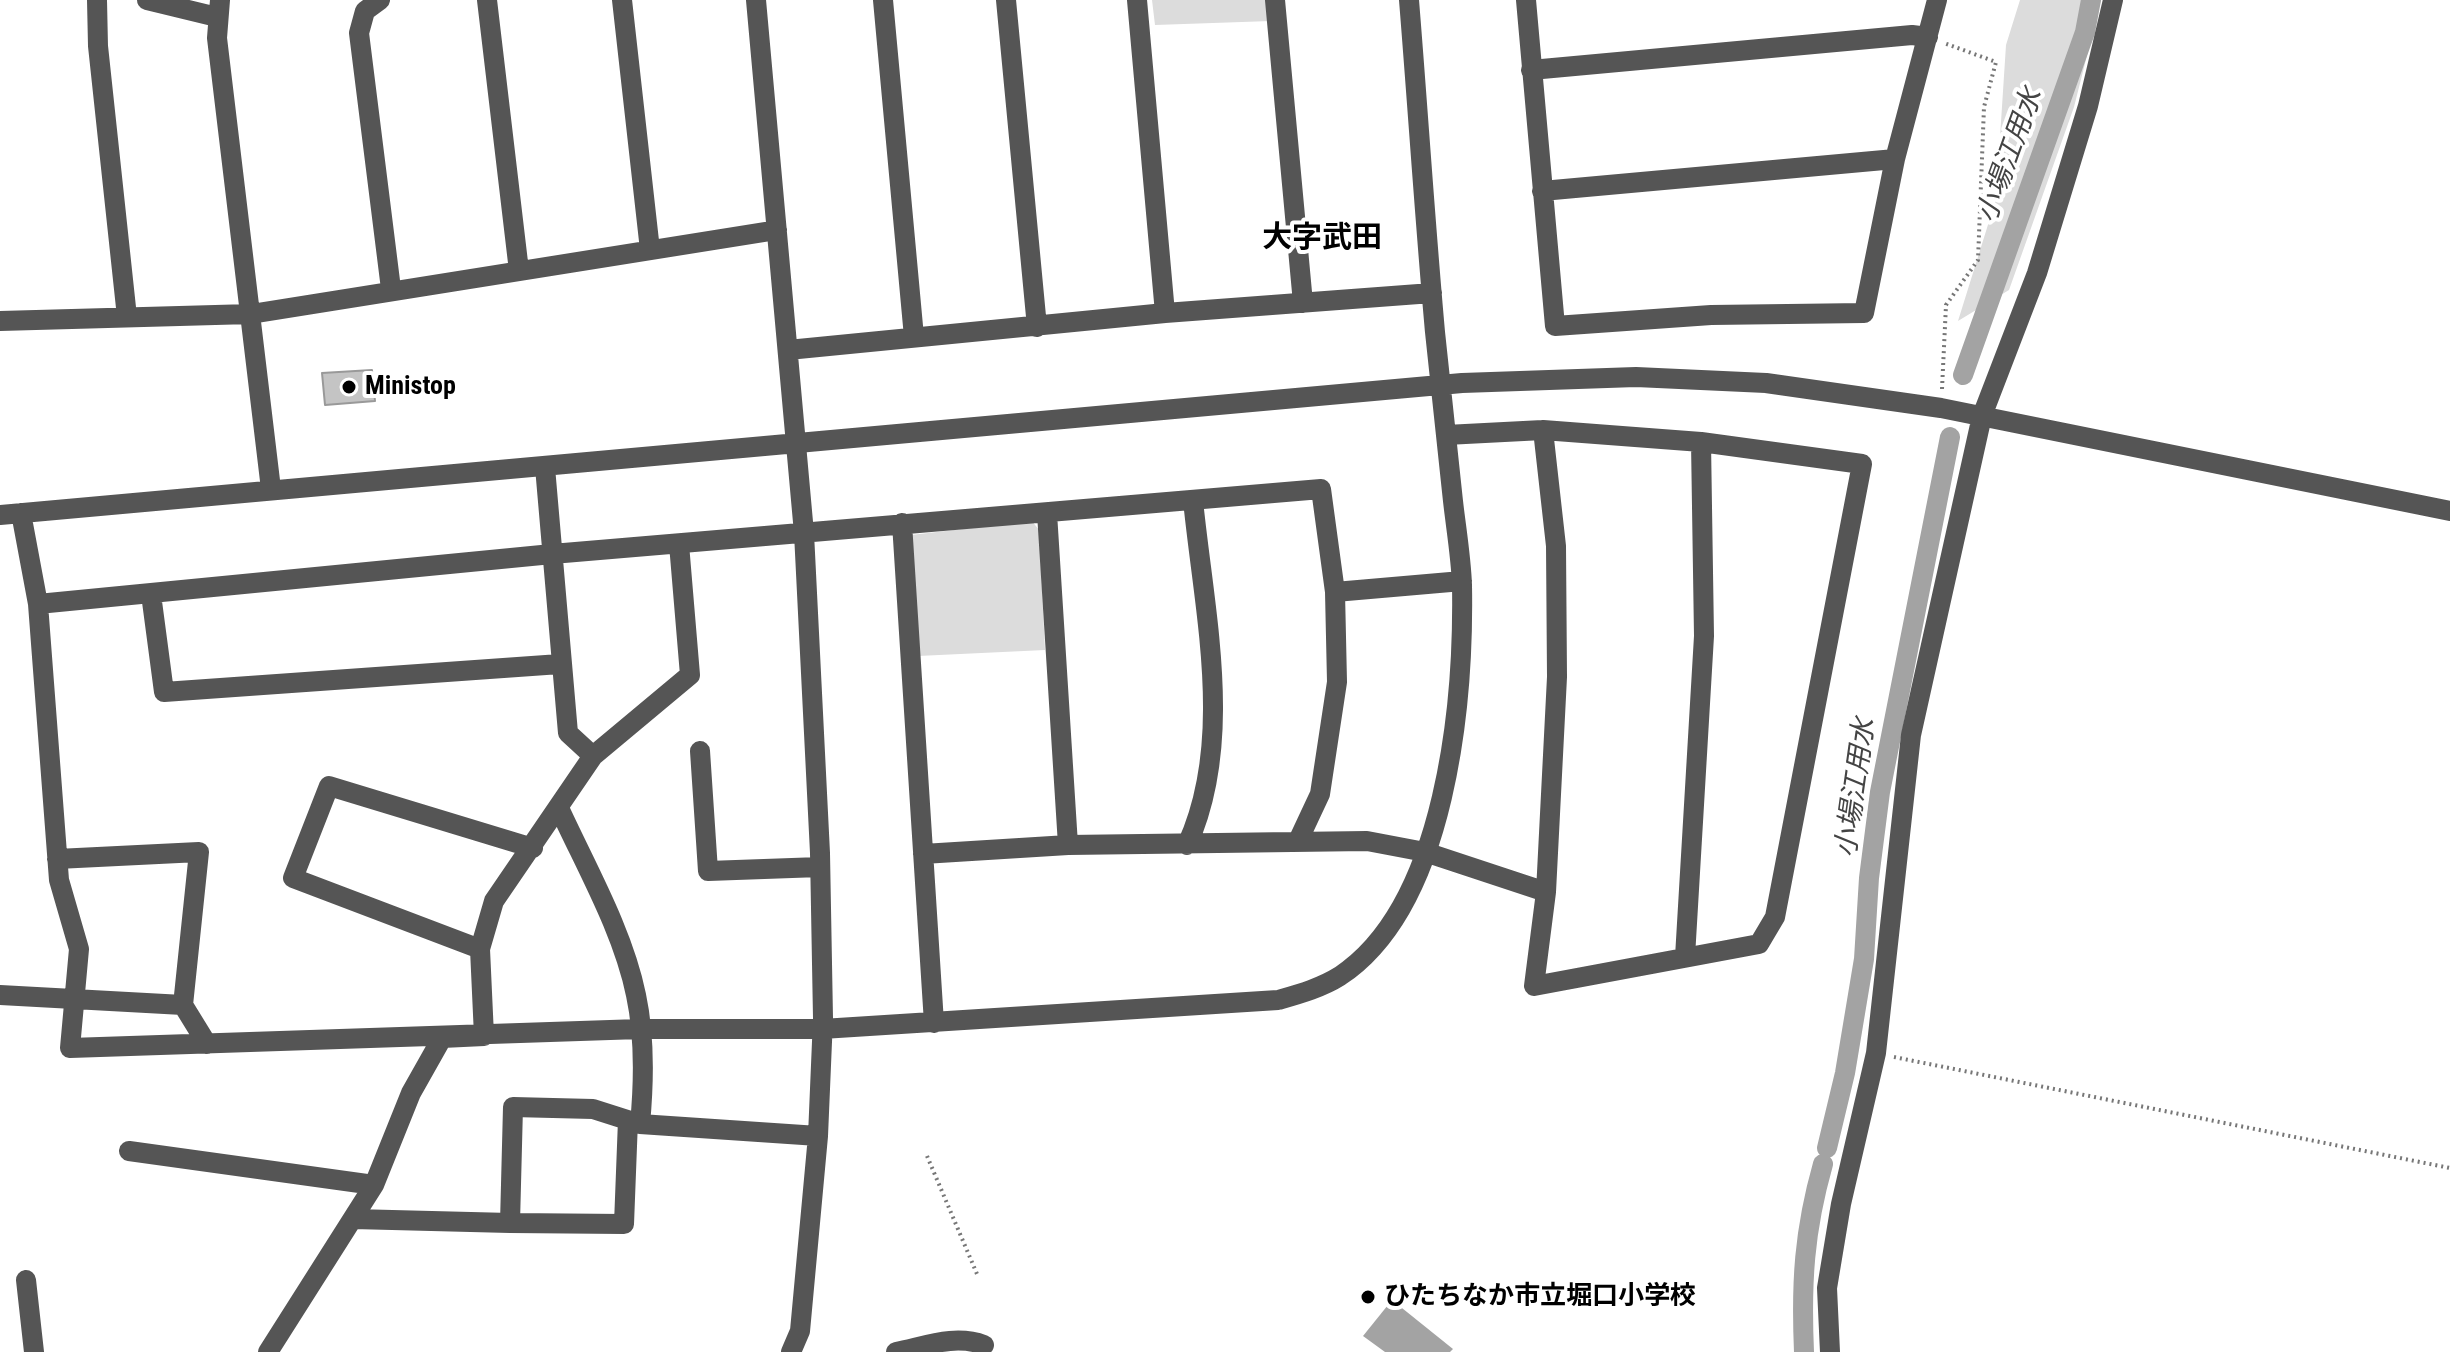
<!DOCTYPE html>
<html>
<head>
<meta charset="utf-8">
<style>
  body { margin:0 }
  canvas { display:block; background:#fff }
</style>
</head>
<body>
<canvas width="2450" height="1352"></canvas>
<script>
const g = document.querySelector('canvas').getContext('2d');
g.lineJoin = 'round';
function fill(path, color) { g.fillStyle = color; g.fill(path, 'evenodd'); }
function strokePath(path, color, width, dash) { g.strokeStyle = color; g.lineWidth = width; g.lineCap = dash ? 'butt' : 'round'; g.setLineDash(dash || []); g.stroke(path); }
function write(font, color, halo, rows, align = 'center') {
  g.font = font + ' "Roboto Condensed","Noto Sans JP",sans-serif'; g.lineWidth = 8; g.setLineDash([]); g.textBaseline = 'middle'; g.strokeStyle = halo; g.fillStyle = color; for (const [text, x, y, turn = 0] of rows) {
    g.save(); g.translate(x, y); g.rotate((+turn || 0) * Math.PI / 180); g.textAlign = isNaN(turn) ? turn : align; if (halo) g.strokeText(text, 0, 0); g.fillText(text, 0, 0); g.restore();
  }
}
fill(new Path2D(`
  M1152,0h115l4,21 -116,4z
  M2020,0h81l-27,107 -65,183 -51,31 38,-122 10,-154z
  M1032,521l7,9 6,120 -127,6 -7,-121z`), '#dcdcdc');
fill(new Path2D(`
  M1392,1300l61,49 -3,3h-65l-22,-16z`), '#a3a3a3');
strokePath(new Path2D(`
  M1963,375l122,-343 6,-32
  M1827,1148l18,-75 19,-114 5,-81 11,-86 70,-355
  M1804,1352c-3,-69 0,-121 19,-188`), '#a3a3a3', 20);
const building = new Path2D(`
  M372,370l3,31 -50,4 -3,-32z`);
fill(building, '#c4c4c4');
strokePath(building, '#999', 2);
strokePath(new Path2D(`
  M1942,389l4,-84 32,-45 6,-153 12,-45 -52,-19
  M1894,1057l556,111
  M927,1156l50,118`), '#777', 4, [2, 4]);
strokePath(new Path2D(`
  M97,0l1,46 29,271
  M147,0l70,17
  M220,0l-3,38 54,451
  M380,0l-15,11 -6,22 32,256
  M487,0l32,271
  M622,0l28,250
  M756,0l48,533 16,320 3,165 -5,118 -18,195 -9,21
  M883,0l31,337
  M1006,0l31,327
  M1137,0l28,313
  M1275,0l28,303
  M1526,0l29,326 156,-11 153,-2 31,-154 42,-159
  M1531,70l381,-35 16,2
  M1542,191l353,-32
  M0,321l251,-7 526,-84
  M788,350l377,-37 267,-20
  M1446,435l97,-5 158,12 161,22 -87,453 -16,27 -225,42 12,-94 11,-215 -1,-131 -13,-116
  M545,467l23,266 25,23
  M21,513l17,91 21,276 20,69 -9,99 570,-19h182l456,-29c21,-6 43,-12 62,-24 107,-71 124,-275 122,-391 -1,-28 -6,-57 -9,-84 -6,-57 -12,-113 -18,-169 -10,-111 -17,-221 -26,-332
  M1047,513l21,332
  M0,515l1462,-132 174,-6 130,6 175,25 509,103
  M902,523l32,500
  M1335,592l127,-11
  M151,594l13,98 396,-28
  M38,604l514,-50 769,-65 14,103 2,90 -17,112 -22,47
  M700,751l8,120 112,-4
  M559,808c27,59 64,123 77,187 9,42 8,87 4,129
  M1187,845c48,-105 17,-233 6,-345
  M923,854l145,-9 299,-4 58,11 121,40
  M57,859l142,-7 -16,153 24,39
  M480,949l-187,-71 36,-92 204,62
  M1685,957l19,-321 -3,-194
  M0,995l183,10
  M628,1120l-4,104 -114,-1 3,-116 80,2 47,15 178,12
  M129,1151l245,34
  M353,1219l157,4
  M26,1280l8,72
  M268,1352l106,-167 37,-92 31,-55 42,-2 -4,-87 14,-48 99,-145 97,-81 -11,-131
  M896,1352c30,-6 59,-18 88,-7
  M1830,1352l-3,-64 14,-84 35,-151 35,-318 71,-319 55,-143 51,-167 25,-106`), '#555', 20);
for (const [x, y, r, color] of [
  [349,387,8,"#000"],
  [1368,1297,8,"#000"]
]) { const dot = new Path2D(); dot.arc(x, y, r, 0, 2 * Math.PI); g.fillStyle = color; g.fill(dot); strokePath(dot, '#fff', 3); }
write('bold 26px', '#000', '#fff', [
  ["Ministop",365,387],
  ["ひたちなか市立堀口小学校",1384,1297]
], 'left');
write('italic 28px', '#444', '#fff', [
  ["小場江用水",2011,156,-70],
  ["小場江用水",1857,788,-82]
]);
write('bold 30px', '#000', '#fff', [
  ["大字武田",1322,239]
]);
</script>
</body>
</html>
